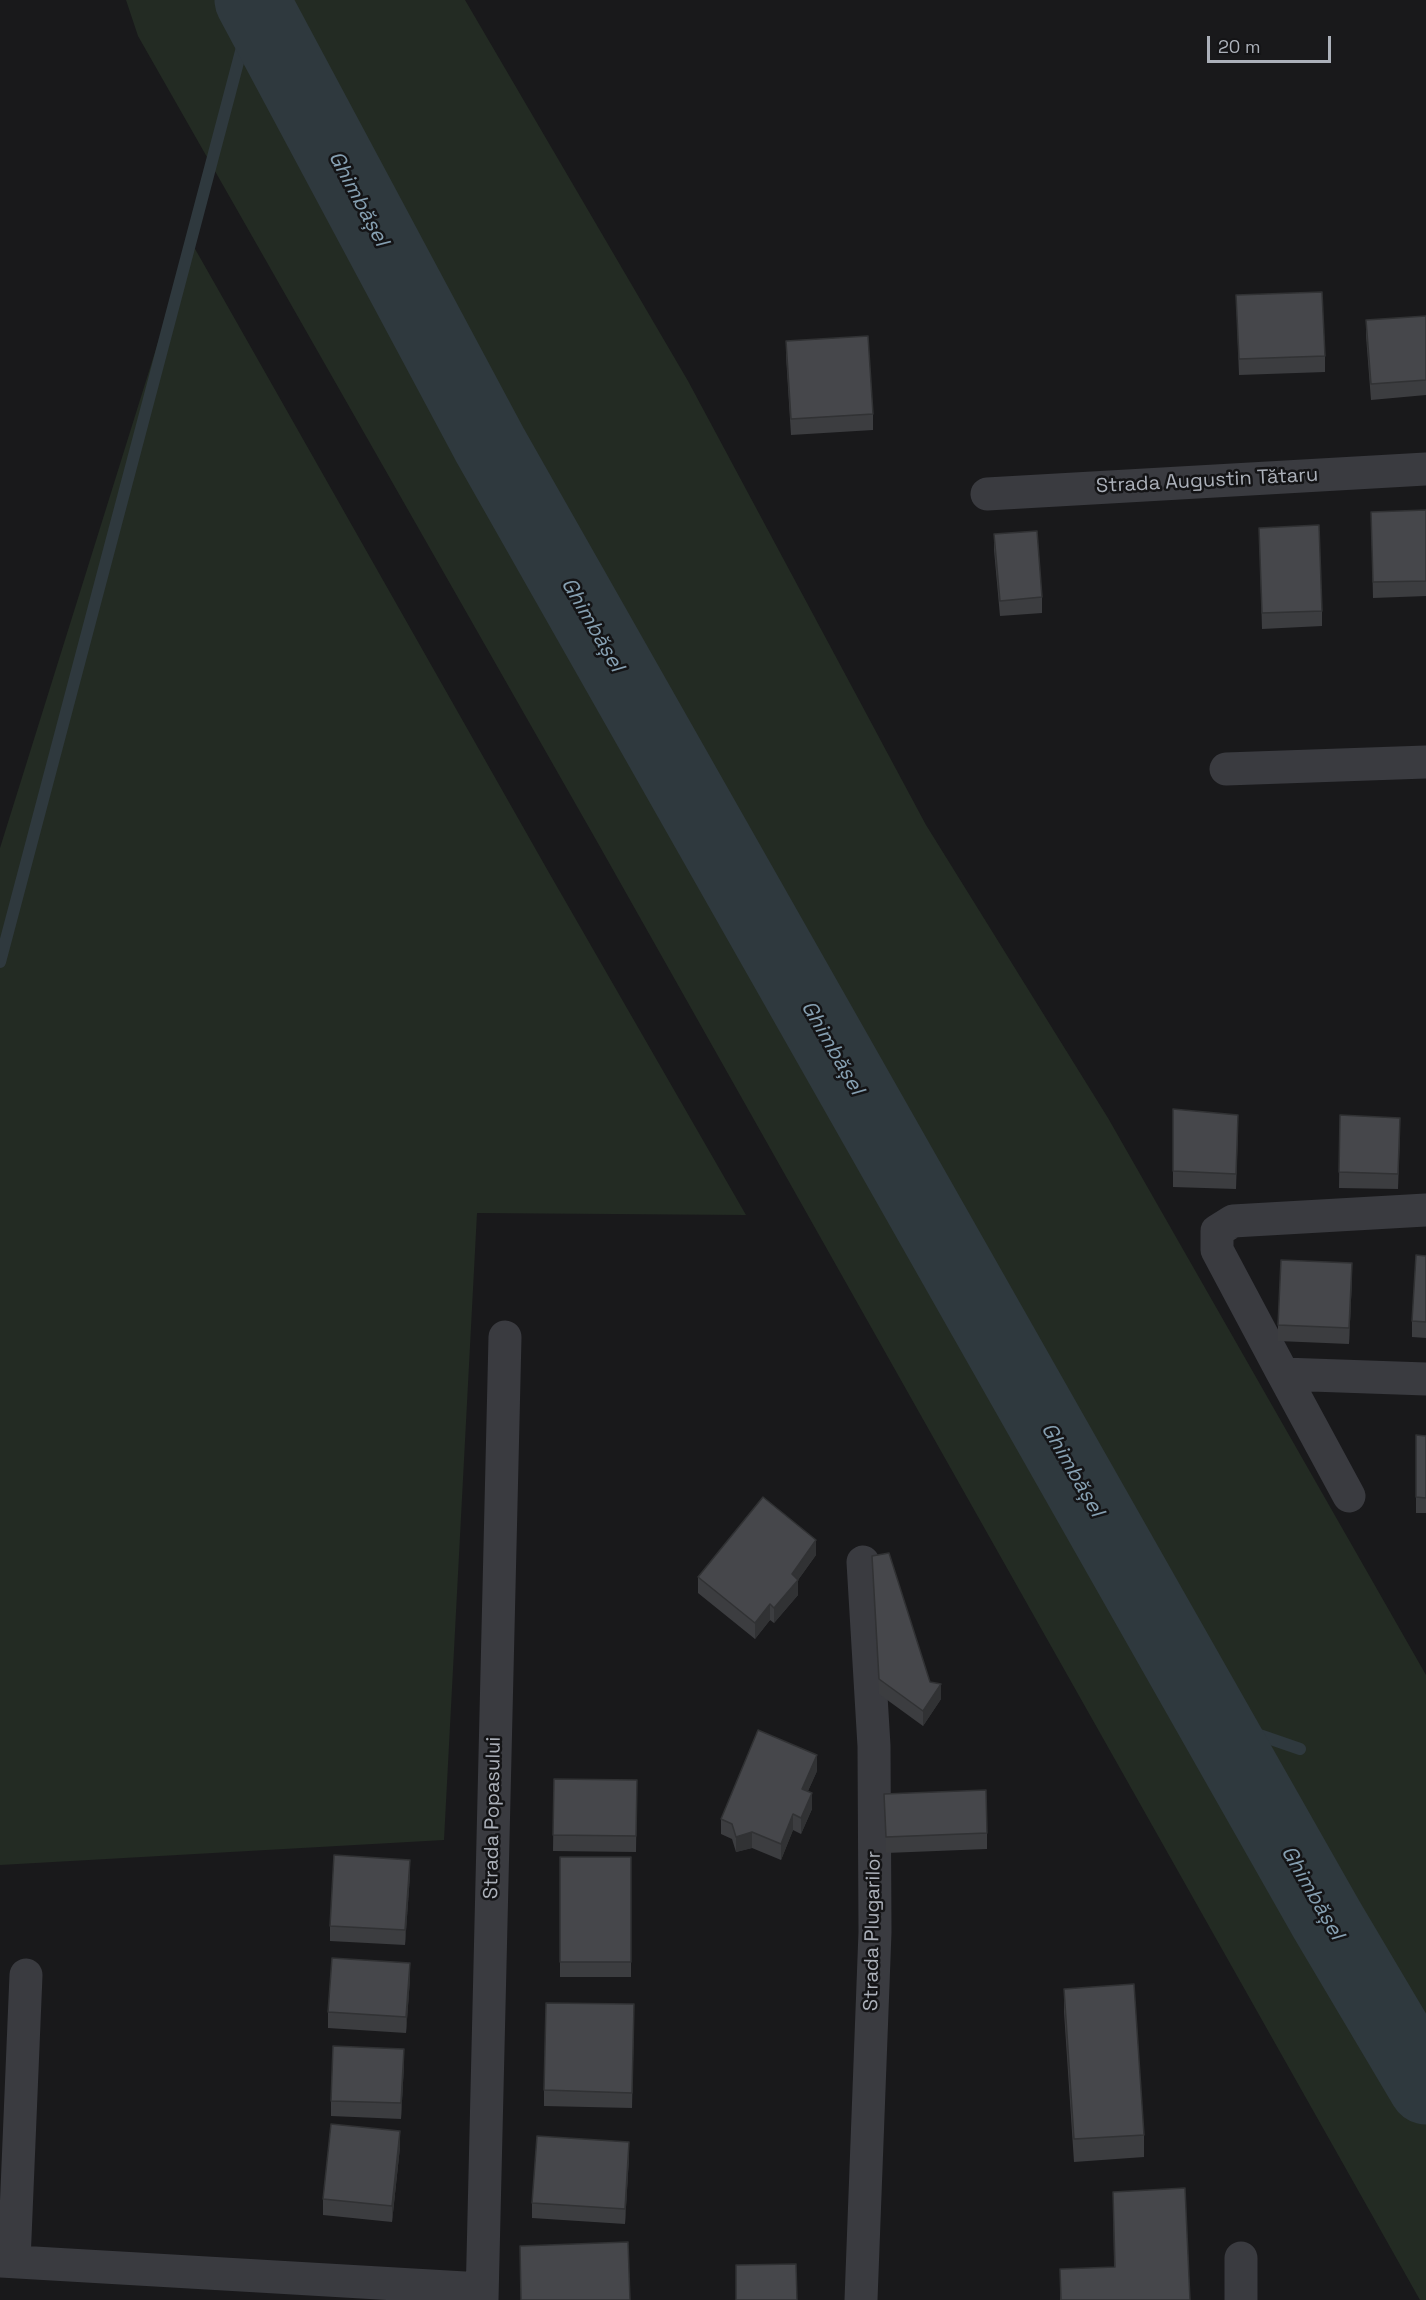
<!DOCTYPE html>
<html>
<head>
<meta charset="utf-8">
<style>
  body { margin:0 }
  #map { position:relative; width:1426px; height:2300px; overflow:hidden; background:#19191b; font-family:"Space Grotesk",sans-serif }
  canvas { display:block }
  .scale { position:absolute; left:1207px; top:36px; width:124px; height:27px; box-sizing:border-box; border:3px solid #acb1ba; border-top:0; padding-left:8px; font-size:18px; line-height:21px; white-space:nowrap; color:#acb1ba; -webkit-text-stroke:4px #141416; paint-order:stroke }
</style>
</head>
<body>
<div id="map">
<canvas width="1426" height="2300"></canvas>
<div class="scale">20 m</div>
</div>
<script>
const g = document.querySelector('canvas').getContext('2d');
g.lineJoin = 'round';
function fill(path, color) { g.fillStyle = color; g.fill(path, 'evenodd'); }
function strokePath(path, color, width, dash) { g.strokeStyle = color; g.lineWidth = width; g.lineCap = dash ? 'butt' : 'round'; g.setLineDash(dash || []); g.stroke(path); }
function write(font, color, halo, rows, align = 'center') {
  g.font = font + ' "Space Grotesk",sans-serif'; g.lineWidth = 5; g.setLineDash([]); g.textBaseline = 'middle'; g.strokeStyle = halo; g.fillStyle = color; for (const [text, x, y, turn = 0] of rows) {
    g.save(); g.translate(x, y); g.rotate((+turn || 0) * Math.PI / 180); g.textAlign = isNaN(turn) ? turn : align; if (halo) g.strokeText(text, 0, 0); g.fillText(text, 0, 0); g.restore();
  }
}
fill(new Path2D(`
  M126,0h339l223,381 238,444 182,293 318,557v625h-6l-821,-1455 -461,-809z
  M190,240l358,631 198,344 -269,-2 -33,627 -444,25v-1017z`), '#232b23');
strokePath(new Path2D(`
  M0,962l254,-960
  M1213,1719l87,30`), '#2f393e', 12);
strokePath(new Path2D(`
  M252,0l238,445 837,1475 99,167`), '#2f393e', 75);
strokePath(new Path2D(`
  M987,494l439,-25
  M1226,769l200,-7
  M1426,1210l-193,11 -16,10v19l66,124 143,5
  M1283,1374l66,122
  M0,2261l482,28
  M14,2261l12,-286
  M482,2300l23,-963
  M861,2300l14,-368 -1,-186 -11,-184
  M1241,2300v-42`), '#3a3b40', 33);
fill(new Path2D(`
  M1236,295l89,61v16l-86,3z
  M1426,316v79l-55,5 -5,-64v-16z
  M786,341l87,73v16l-82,5 -5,-79z
  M1426,510v86l-53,2 -2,-86z
  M1259,528l63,83v15l-60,3z
  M994,534l48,63v16l-42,3 -6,-66z
  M1173,1109l65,21 -2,59 -63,-2z
  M1340,1115l60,19 -2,55 -59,-1z
  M1426,1256v82l-14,-1v-16z
  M1352,1278l-3,66 -71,-3v-16z
  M1416,1435l10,1v77h-10z
  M816,1555l-18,25v15l-24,28 -4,-3 -15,19 -57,-46v-16z
  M872,1556l58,126 11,17 -18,27 -44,-32 -7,-123z
  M817,1771l-9,20 4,18 -11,25 -8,-4 -12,30 -29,-12 -16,4 -4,-13 -11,-5v-15z
  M554,1779l83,1 -1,72 -83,-1z
  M884,1794l103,39v16l-101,4z
  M560,1857h71v120h-71z
  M410,1875l-5,70 -75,-4v-15z
  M410,1979l-4,54 -78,-5v-16z
  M1064,1989l80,146v22l-70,5 -10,-150z
  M634,2020l-2,88 -88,-2v-16z
  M404,2065l-3,54 -70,-3v-15z
  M400,2147l-8,75 -69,-7v-16z
  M629,2157l-4,67 -93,-6v-15z
  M1113,2192l77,108h-130v-31l54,-2z
  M520,2246l110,54h-109z`), '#3c3d40');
fill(new Path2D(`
  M1352,1263v15l-3,66v-16z
  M816,1540v15l-18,25v15l-24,28v-15l18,-34z
  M770,1604v16l-15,19v-16z
  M941,1684v15l-18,27v-15z
  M817,1755v16l-15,33v-15z
  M812,1793v16l-11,25v-16z
  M793,1814v16l-12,30v-16z
  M752,1832v16l-16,4v-15z
  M410,1860v15l-5,70v-15z
  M410,1963v16l-4,54v-16z
  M404,2049v16l-3,54v-16z
  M400,2131v16l-8,75v-16z
  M629,2142v15l-4,67v-15z`), '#313234');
const building = new Path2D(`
  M1322,292l3,64 -86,3 -3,-64z
  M1426,316v64l-55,4 -5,-64z
  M868,336l5,78 -82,5 -5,-78z
  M1426,510v71l-53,1 -2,-70z
  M1319,525l3,86 -60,2 -3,-85z
  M1037,531l5,66 -42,4 -6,-67z
  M1173,1109l65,6 -2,59 -63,-3z
  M1340,1115l60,3 -2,56 -59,-2z
  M1416,1255l10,1v66l-14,-1z
  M1281,1260l71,3 -3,65 -71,-3z
  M1416,1435l10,1v62l-10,-1z
  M763,1497l53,43 -24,34 6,6 -24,28 -4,-4 -15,19 -57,-46z
  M889,1553l41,129 11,2 -18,27 -44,-32 -7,-123z
  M758,1730l59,25 -15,34 10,4 -11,25 -8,-4 -12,30 -29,-12 -16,5 -4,-13 -11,-5z
  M554,1779l83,1 -1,56 -83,-1z
  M986,1790l1,43 -101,4 -2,-43z
  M334,1855l76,5 -5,70 -75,-4z
  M560,1857h71v105h-71z
  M332,1958l78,5 -4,54 -78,-5z
  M1134,1984l10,151 -70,4 -10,-150z
  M546,2003l88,1 -2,89 -88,-3z
  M333,2046l71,3 -3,54 -70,-2z
  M331,2124l69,7 -8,75 -69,-7z
  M537,2136l92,6 -4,67 -93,-6z
  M1185,2188l5,112h-129l-1,-31 55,-2 -2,-75z
  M628,2242l2,58h-109l-1,-54z
  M796,2264l1,36h-61v-35z`);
fill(building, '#46474b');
strokePath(building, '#313234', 1.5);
write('20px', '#acb1ba', '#141416', [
  ["Strada Augustin Tătaru",1207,481,-3],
  ["Strada Popasului",493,1818,-89],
  ["Strada Plugarilor",873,1931,-89]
]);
write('italic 21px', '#86a0b2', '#141416', [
  ["Ghimbășel",358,199,62],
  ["Ghimbășel",592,625,60],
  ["Ghimbășel",832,1048,60],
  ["Ghimbășel",1072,1470,60],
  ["Ghimbășel",1312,1893,60]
]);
</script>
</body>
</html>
